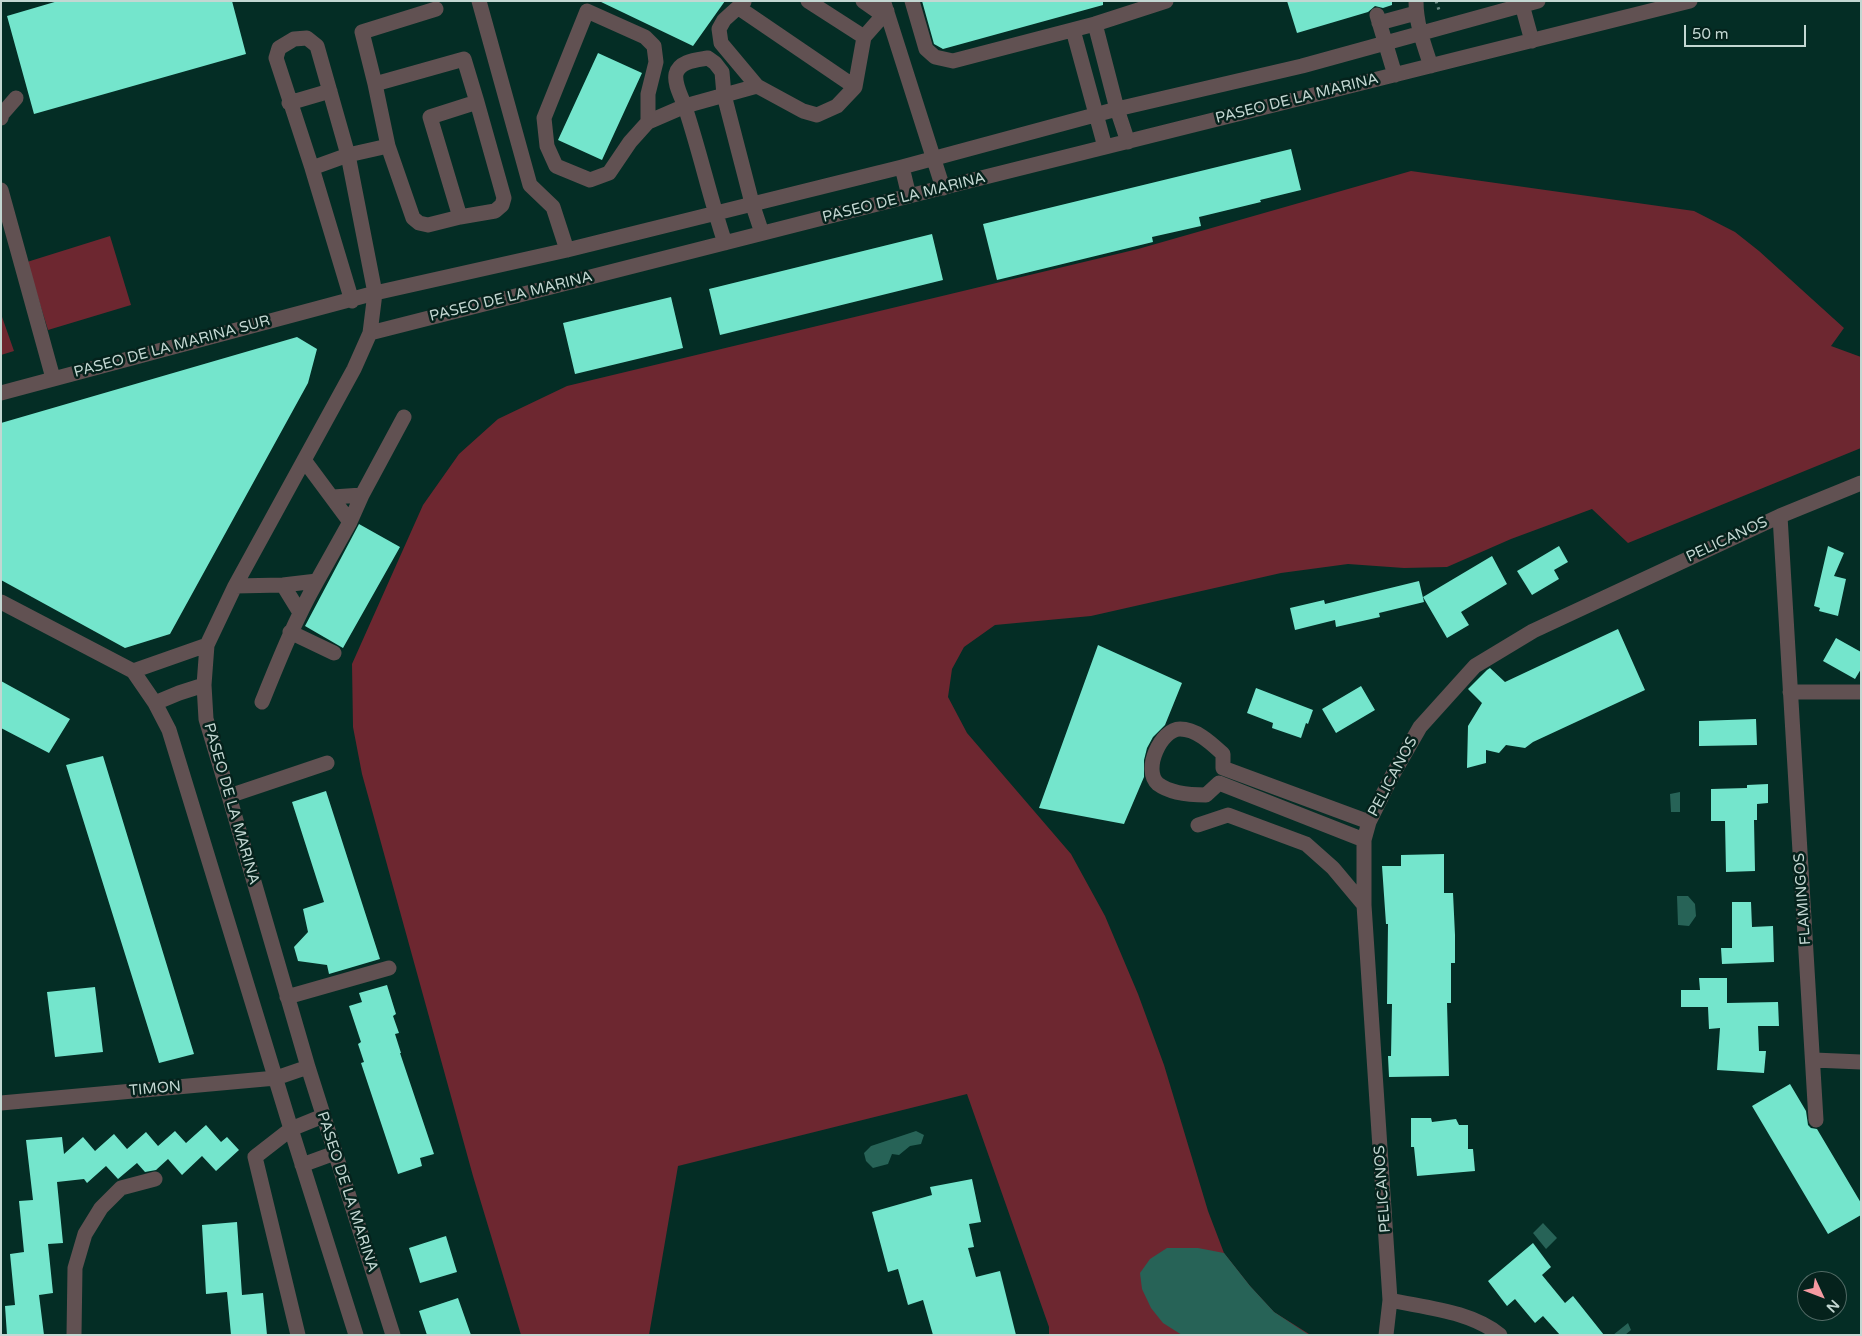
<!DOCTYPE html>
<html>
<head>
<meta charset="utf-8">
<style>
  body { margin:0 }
  #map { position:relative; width:1862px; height:1336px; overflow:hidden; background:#042d25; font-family:"Varela Round",sans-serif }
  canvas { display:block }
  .frame { position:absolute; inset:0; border:2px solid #c3d7d2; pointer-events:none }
  .north { position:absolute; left:1797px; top:1271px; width:50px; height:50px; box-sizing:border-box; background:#05221c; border:1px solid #516a65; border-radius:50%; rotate:133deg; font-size:14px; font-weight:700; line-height:20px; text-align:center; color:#c3d7d2 }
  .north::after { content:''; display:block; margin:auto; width:18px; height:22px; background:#f49aa1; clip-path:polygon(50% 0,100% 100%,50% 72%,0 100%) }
  .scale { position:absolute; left:1684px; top:25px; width:122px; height:22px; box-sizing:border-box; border:2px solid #c3d7d2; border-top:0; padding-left:6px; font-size:15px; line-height:18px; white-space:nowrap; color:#c3d7d2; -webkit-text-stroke:4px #05221c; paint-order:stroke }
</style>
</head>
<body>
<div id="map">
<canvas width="1862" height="1336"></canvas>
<div class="frame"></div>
<div class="north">N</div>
<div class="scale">50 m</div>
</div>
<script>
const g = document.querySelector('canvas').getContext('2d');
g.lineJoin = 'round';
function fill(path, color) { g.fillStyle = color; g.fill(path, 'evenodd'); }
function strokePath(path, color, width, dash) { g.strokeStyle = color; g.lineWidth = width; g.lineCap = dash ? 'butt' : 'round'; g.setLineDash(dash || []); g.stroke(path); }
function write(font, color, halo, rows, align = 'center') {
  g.font = font + ' "Varela Round",sans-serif'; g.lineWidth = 5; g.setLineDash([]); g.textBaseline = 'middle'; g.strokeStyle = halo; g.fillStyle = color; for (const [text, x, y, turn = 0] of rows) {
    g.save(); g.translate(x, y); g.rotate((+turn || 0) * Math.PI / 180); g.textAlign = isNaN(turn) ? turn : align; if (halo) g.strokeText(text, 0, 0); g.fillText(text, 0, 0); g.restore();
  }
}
fill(new Path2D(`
  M1411,171l283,40 41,21 24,19 85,77 -13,18 30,11v91l-233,95 -36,-34 -81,30 -64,28 -43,1 -56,-4 -67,9 -190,43 -96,9 -31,22 -12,22 -4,28 19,36 104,121 34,62 33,78 26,71 44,146 16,42 26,33 24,26 35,22 6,1h-266v-8l-82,-233 -289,72 -29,169h-128l-48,-159 -111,-402 -9,-47 -1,-63 71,-159 36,-51 39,-35 69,-33 571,-137z
  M110,236l21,69 -83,25 -21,-68z
  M1,314l13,37 -13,4z`), '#6d2730');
fill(new Path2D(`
  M1680,792v20h-9l-1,-18z
  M1677,896h11l7,8 1,12 -7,10 -11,-1z
  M916,1131l8,4 -3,9 -11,2 -11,9 -7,-1 -4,10 -15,4 -7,-7 -2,-8 7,-7z
  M1543,1223l14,15 -11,11 -13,-16z
  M1167,1248h31l26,5 26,33 24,26 35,23h-127l-19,-12 -12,-15 -9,-19 -2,-16 10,-14z
  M1628,1323l3,7 -6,5h-12z`), '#276357');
fill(new Path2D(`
  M58,1h174l14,53 -212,60 -27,-98z
  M599,1h126l-32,45z
  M922,1h181v4l-160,44 -9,-5z
  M1287,1h105v4l-9,3 -8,-2 -7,6 -71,21z
  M598,53l44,20 -40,87 -44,-20z
  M1291,149l10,41 -41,10 1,2 -62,15 2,9 -49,11 1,5 -156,38 -14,-56z
  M932,234l11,46 -223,55 -11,-46z
  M671,297l12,51 -108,26 -12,-51z
  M297,337l20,12 -9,34 -138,251 -45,14 -124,-68v-157z
  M359,524l41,23 -57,101 -38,-22z
  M1559,546l9,16 -14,8 5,9 -27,16 -15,-24z
  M1828,546l16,7 -10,23 12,3 -8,37 -19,-5 1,-3 -6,-2z
  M1492,556l15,28 -46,28 8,13 -22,13 -24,-41z
  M1419,581l5,21 -45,11 1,4 -44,10 -1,-7 -40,10 -5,-22 34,-8 1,4z
  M1618,629l27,61 -112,52 -8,6 -19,-3 -7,8 -13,-3v13l-19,5 1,-42 14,-23 -14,-14 19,-19 3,-2 15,14z
  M1836,638l25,14v17l-6,10 -32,-18z
  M1098,645l84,38 -17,42 -12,12 -6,11 -3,12v17l-20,47 -85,-16z
  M1,681l69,38 -21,34 -48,-25z
  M1361,686l14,24 -39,23 -14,-24z
  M1256,688l57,22 -5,14 -2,-1 -5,15 -29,-10 1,-5 -26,-10z
  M1756,719l1,26 -58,1v-25z
  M103,756l91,298 -35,9 -93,-298z
  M1768,784v19l-11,1v16h-3l1,51 -29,1 -1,-51h-14v-32l36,-1v-3z
  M326,791l54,168 -51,15 -2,-9 -29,-4 -4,-14 14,-15 -5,-23 21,-7 -32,-100z
  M1444,854v39h9l2,42v28h-4v40h-4l2,73 -60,1 -1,-21h3l1,-52h-5l1,-80h-2l-4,-58h19v-11z
  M1732,902h19l1,25 21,-1 1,36 -52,2 -1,-16h11z
  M1699,978h28v25l51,-1 1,24h-21l1,25h7l-2,22 -47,-3 3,-42 -11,1 -1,-22h-27v-17h19z
  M387,985l9,29 -3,2 6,17 -4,1 6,19h-1l34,101 -14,4 2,8 -24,8 -37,-111 3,-1 -6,-18 3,-2 -12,-36 13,-4 -3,-9z
  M95,987l8,65 -48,5 -8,-65z
  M1790,1084l16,27 2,14 3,3 6,1 44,74v12l-33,19 -76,-128z
  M1411,1118h20l1,4 24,-3 3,6h9v24h5l2,22 -58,5 -3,-29h-3z
  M206,1125l15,17 6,-5 12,13 -23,21 -14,-15 -20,19 -14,-16 -12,11 -11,2 -8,-9 -19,16 -12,-13 -19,17 -3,-4 -27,3 6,61 -15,1 5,49 -14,2 5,40h-37l-2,-29 10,-1 -5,-51 14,-2 -5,-51 14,-1 -7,-60 36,-3 2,17 19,-17 12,14 19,-17 13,15 19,-17 12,14 17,-15 11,12z
  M972,1179l9,43 -12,2 5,23 -6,1 8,29 24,-6 16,64h-83l-10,-35 -15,5 -10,-36 -10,3 -16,-60 60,-17 -2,-8z
  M237,1222l5,73 21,-2 4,42h-36l-4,-43 -21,2 -4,-69z
  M446,1236l11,36 -37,11 -11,-35z
  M1533,1243l18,24 -9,8 23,28 8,-7 31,39h-44l-17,-19 -8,7 -20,-24 -8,7 -19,-25z
  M458,1298l13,37h-44l-8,-24z`), '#74e5cc');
strokePath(new Path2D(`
  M1436,1l4,12`), '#6b8983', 3, [2.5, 4]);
strokePath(new Path2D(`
  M479,1l51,184 23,22 14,43
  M808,1l56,36
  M863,1l20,14
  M912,1l14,48 9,8 18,4 142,-37 71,-23
  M1416,1c0,23 8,44 15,65
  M1521,1l11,40
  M744,2l-20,18 -5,9 2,14 36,43
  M884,3l59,185
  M739,8l116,79
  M1377,15l18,60
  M1379,23l37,-10
  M1095,24l22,85 11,33
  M1073,30l32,117
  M375,84l-13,-52 74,-23
  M289,103l41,-12
  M1,118l1,-4 14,-16
  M648,122v-28l8,-32 -2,-16 -9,-9 -58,-26 -43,107 3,28 9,20 34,14 19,-7 21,-31 18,-20 37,-16 72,-20 46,25 14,4 20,-9 18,-19 9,-50 23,-26
  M902,167l7,29
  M312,168l36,-13 40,-9
  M1,190l52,188
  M460,217l-30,-100 47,-15 27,96 -2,7 -7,6 -35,6 -32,8 -9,-2 -6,-5 -25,-72 -13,-62 89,-25 13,43
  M725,243c-15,-45 -25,-91 -40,-136 -3,-10 -11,-22 -9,-33 3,-13 21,-14 32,-16l7,5 7,9 2,23 28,108 10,30
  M352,301l-40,-133 -36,-110 3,-10 15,-9 13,-1 10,8 31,109 27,138 -5,40
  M1,393l374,-100 192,-43 335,-83 215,-58 185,-43 236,-65
  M362,495l42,-78
  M333,497l29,-2 -12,27
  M1780,516l36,604
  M283,585l16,26
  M235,586l48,-1 34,-4 33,-59 -46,-62
  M1,602l132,69 22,32 14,27 122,399 65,206
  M290,632l44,21
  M133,671l74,-26
  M1790,692h71
  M262,702c17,-42 33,-82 55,-121
  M155,703l24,-10 25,-8
  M229,796l98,-33
  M1198,825l30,-10 78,29 27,24 31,37
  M1364,840l-145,-57 -13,12c-14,0 -36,-2 -48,-11 -16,-14 3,-55 22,-55 17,0 32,15 43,25v14l146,54
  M287,997l102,-29
  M1814,1060l47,2
  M1,1103l275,-25 32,-11
  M302,1165l33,-12
  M1390,1300c37,8 80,11 110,35
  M74,1335l1,-67 10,-34 16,-26 20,-20 34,-9
  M298,1335l-43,-178 36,-28 32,-13
  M393,1335l-85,-268 -79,-271 -23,-77 -2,-34 3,-40 28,-59 119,-217 16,-36 539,-137 781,-195
  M1386,1335l4,-35 -26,-395v-65l5,-18 24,-48 27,-47 55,-61 58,-35 247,-115 81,-33`), '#615152', 15);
write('15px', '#c3d7d2', '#05221c', [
  ["PASEO DE LA MARINA",1297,99,-14],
  ["PASEO DE LA MARINA",904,198,-14],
  ["PASEO DE LA MARINA",511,297,-14],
  ["PASEO DE LA MARINA SUR",172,347,-15],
  ["PELICANOS",1727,540,-25],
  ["PELICANOS",1393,777,-62],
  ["PASEO DE LA MARINA",231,804,74],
  ["FLAMINGOS",1803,899,-94],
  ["TIMON",155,1089,-5],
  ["PELICANOS",1383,1189,-94],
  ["PASEO DE LA MARINA",347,1192,72]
]);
</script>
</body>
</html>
